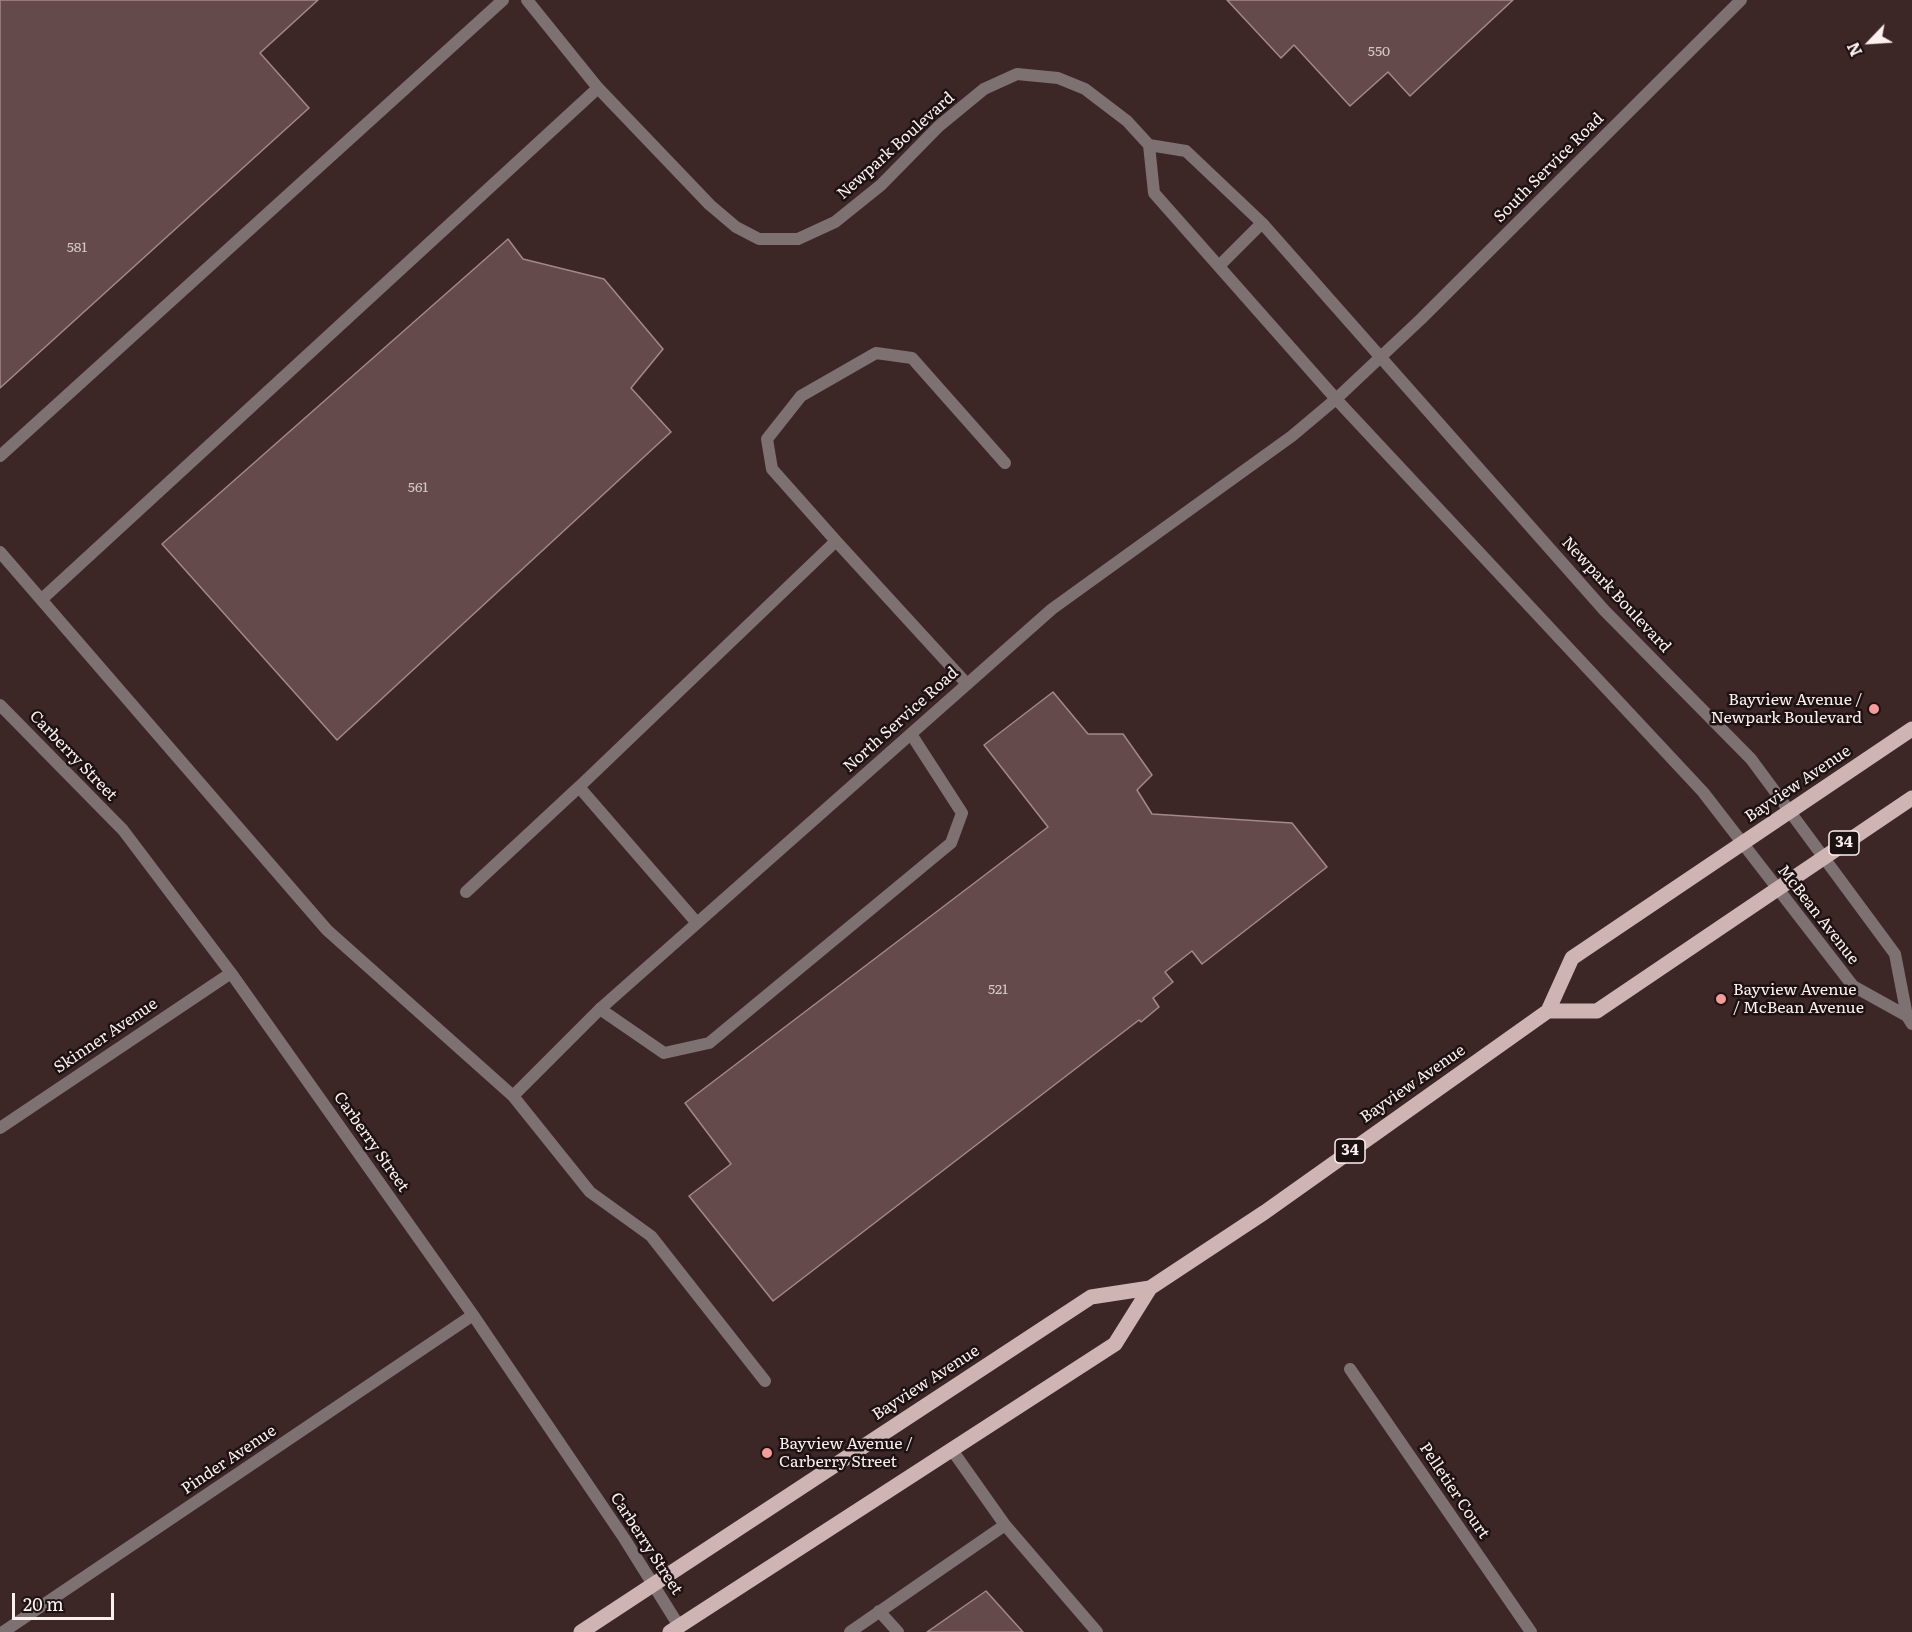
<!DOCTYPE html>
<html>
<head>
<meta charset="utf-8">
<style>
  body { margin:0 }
  #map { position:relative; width:1912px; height:1632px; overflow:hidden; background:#3d2626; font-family:Literata,serif }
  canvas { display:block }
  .north { position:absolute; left:1840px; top:12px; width:60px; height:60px; -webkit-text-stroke:4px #1d1212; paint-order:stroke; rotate:245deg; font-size:16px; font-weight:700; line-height:24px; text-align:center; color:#fdf0ef }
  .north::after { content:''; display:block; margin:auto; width:21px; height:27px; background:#fdf0ef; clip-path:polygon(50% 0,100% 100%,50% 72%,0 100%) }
  .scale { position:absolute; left:12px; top:1593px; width:102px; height:27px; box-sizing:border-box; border:3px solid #fdf0ef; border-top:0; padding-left:8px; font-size:18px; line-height:21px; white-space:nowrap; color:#fdf0ef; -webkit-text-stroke:4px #1d1212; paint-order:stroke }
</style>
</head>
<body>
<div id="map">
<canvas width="1912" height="1632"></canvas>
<div class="north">N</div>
<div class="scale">20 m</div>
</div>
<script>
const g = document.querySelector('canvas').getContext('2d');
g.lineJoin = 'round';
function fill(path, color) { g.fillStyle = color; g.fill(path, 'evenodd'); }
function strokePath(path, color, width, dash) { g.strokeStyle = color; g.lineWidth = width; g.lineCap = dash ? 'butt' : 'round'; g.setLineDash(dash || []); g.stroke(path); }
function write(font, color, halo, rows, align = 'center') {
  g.font = font + ' Literata,serif'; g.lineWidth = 5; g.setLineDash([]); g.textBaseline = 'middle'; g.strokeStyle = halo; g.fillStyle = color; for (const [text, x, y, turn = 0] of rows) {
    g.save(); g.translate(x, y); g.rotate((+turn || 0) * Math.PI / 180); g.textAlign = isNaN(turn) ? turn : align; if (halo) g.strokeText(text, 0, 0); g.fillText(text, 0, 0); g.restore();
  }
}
const building = new Path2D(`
  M0,0h318l-58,53 49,55 -309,280z
  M1227,0h286l-103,96 -22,-24 -38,34 -56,-61 -13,13z
  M508,239l15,20 81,20 59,70 -32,39 40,44 -334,308 -175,-196z
  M1053,692l35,42h35l29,41 -15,15 15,24 140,9 35,44 -125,97 -10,-13 -27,21 8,10 -20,16 6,9 -18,15 -2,-2 -366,281 -84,-105 42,-32 -46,-61 363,-276 -64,-82z
  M986,1591l37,41h-96z`);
fill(building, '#644a4a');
strokePath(building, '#a58888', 1.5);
strokePath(new Path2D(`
  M0,456l503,-456
  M836,541l131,143
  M0,552l327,378 186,166 77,96 61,44 114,145
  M42,599l556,-511
  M466,892l113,-105
  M697,923l-118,-136 257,-246 -64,-72 -5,-30 34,-43 75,-43 36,5 93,105
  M600,1009l64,44 45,-10 242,-200 11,-30 -51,-79
  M952,1450l53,75 92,107
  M879,1611l19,21
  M850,1632l155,-107`), '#7e7171', 12);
strokePath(new Path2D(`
  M527,0l71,88 112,117 26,22 23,12h39l37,-17 46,-37 58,-59 45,-37 33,-15 41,4 27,11 42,32 22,24 5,48 182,206 367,393 150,194 54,30
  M1149,145l37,6 76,72 342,387 147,149 144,195 12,62 5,8
  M1220,265l42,-42
  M0,705l123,125 108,143 242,342 151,223 55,88
  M513,1096l87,-87 452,-400 240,-173 44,-37 85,-80 320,-319
  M0,1128l231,-155
  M1350,1369l181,263
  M3,1632l470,-317`), '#7e7171', 12);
strokePath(new Path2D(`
  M1548,1011h49l315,-213
  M581,1632l510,-335 59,-9 115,-76 283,-201 24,-53 340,-229
  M670,1632l445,-288 35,-56`), '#cfb4b4', 15);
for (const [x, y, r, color] of [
  [1874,709,6,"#f59b9c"],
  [1721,999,6,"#f59b9c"],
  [767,1453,6,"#f59b9c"]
]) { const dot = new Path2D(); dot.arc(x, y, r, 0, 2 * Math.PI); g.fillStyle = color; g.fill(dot); strokePath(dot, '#1d1212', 2); }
write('14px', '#d7c6c6', null, [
  ["550",1379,52],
  ["581",77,248],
  ["561",418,488],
  ["521",998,990]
]);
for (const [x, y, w] of [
  [1844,843,30],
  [1350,1151,30]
]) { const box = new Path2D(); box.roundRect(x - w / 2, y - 12, w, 24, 4.5); g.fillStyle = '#1d1212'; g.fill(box); strokePath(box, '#fdf0ef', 1.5); }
write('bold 15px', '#fdf0ef', null, [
  ["34",1844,843],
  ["34",1350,1151]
]);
write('16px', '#fdf0ef', '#1d1212', [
  ["Newpark Boulevard",896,146,-42],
  ["South Service Road",1549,168,-45],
  ["Newpark Boulevard",1616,595,47],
  ["North Service Road",901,720,-42],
  ["Carberry Street",73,756,46],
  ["Bayview Avenue",1798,784,-34],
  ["McBean Avenue",1818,915,52],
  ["Skinner Avenue",106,1036,-34],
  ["Bayview Avenue",1413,1084,-35],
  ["Carberry Street",371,1142,55],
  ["Bayview Avenue",926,1383,-33],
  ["Pinder Avenue",229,1460,-34],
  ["Pelletier Court",1454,1491,56],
  ["Carberry Street",646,1544,57]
]);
write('16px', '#fdf0ef', '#1d1212', [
  ["Bayview Avenue /",1862,700,"right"],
  ["Newpark Boulevard",1862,718,"right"],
  ["Bayview Avenue",1733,990],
  ["/ McBean Avenue",1733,1008],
  ["Bayview Avenue /",779,1444],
  ["Carberry Street",779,1462]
], 'left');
</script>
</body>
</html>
